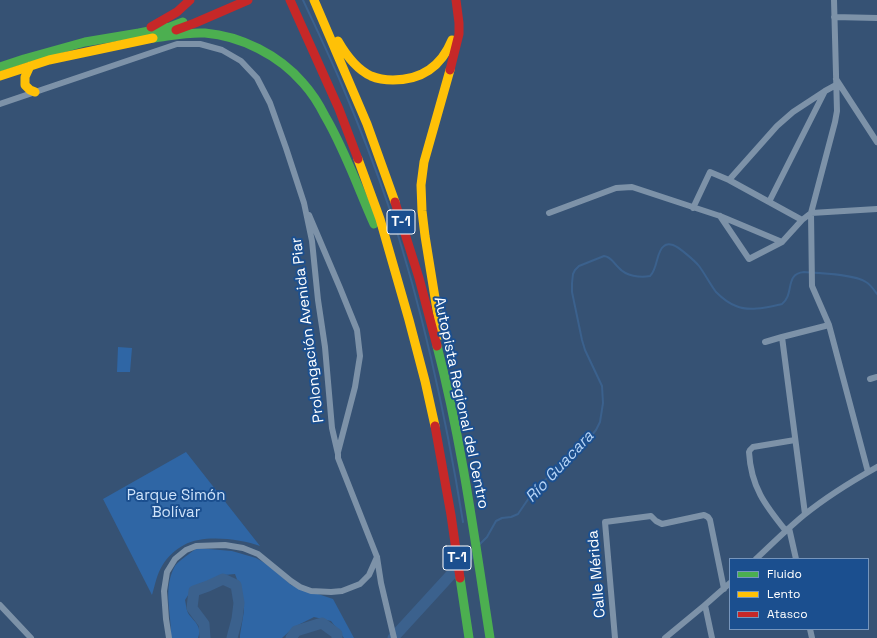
<!DOCTYPE html>
<html>
<head>
<meta charset="utf-8">
<style>
  body { margin:0 }
  #map { position:relative; width:877px; height:638px; overflow:hidden; background:#365274; font-family:"Space Grotesk",sans-serif }
  canvas { display:block }
  .legend { position:absolute; left:729px; top:558px; width:140px; height:72px; box-sizing:border-box; background:#1b4f8f; border:1px solid #7695bc; margin:0; padding:5px 7px; list-style:none; font-size:12px; color:#fff }
  .legend li { display:flex; align-items:center; gap:8px; height:20px }
  .legend b { width:20px; border:1px solid #7695bc }
</style>
</head>
<body>
<div id="map">
<canvas width="877" height="638"></canvas>
<ul class="legend">
<li><b style="height:5px;background:#4caf50"></b>Fluido</li>
<li><b style="height:5px;background:#ffc107"></b>Lento</li>
<li><b style="height:5px;background:#c62828"></b>Atasco</li>
</ul>
</div>
<script>
const g = document.querySelector('canvas').getContext('2d');
g.lineJoin = 'round';
function fill(path, color) { g.fillStyle = color; g.fill(path, 'evenodd'); }
function strokePath(path, color, width, dash) { g.strokeStyle = color; g.lineWidth = width; g.lineCap = dash ? 'butt' : 'round'; g.setLineDash(dash || []); g.stroke(path); }
function write(font, color, halo, rows, align = 'center') {
  g.font = font + ' "Space Grotesk",sans-serif'; g.lineWidth = 4; g.setLineDash([]); g.textBaseline = 'middle'; g.strokeStyle = halo; g.fillStyle = color; for (const [text, x, y, turn = 0] of rows) {
    g.save(); g.translate(x, y); g.rotate((+turn || 0) * Math.PI / 180); g.textAlign = isNaN(turn) ? turn : align; if (halo) g.strokeText(text, 0, 0); g.fillText(text, 0, 0); g.restore();
  }
}
fill(new Path2D(`
  M118,347l14,1 -2,24h-13z
  M186,452l74,94c-20,-7 -56,-12 -76,-1 -8,4 -17,12 -22,21 -5,8 -7,19 -10,29l-49,-96z
  M197,548l35,3 24,7 14,8 21,19 42,14 21,39h-10l-13,-17 -17,-4 -20,10 -12,11h-42v-3l4,-24 -2,-18 -7,-19 -11,1 -30,11 -9,14c1,4 1,9 3,13 5,8 15,13 10,25h-27c1,-24 -9,-49 4,-72 3,-5 17,-14 22,-18z`), '#2f66a5');
strokePath(new Path2D(`
  M303,0c13,28 26,55 38,83 18,42 35,86 50,130 33,101 55,204 72,309
  M480,544l7,-7 9,-16 6,-3 9,-1 7,-3 15,-22 11,-11 31,-26 8,-9 13,-16 4,-8 3,-19 -1,-17 -17,-36 -3,-10 -10,-48v-9l1,-9 2,-4 4,-4 25,-10c8,1 9,7 15,12 7,8 21,10 31,8 8,-7 6,-25 14,-30 2,-2 6,-2 9,-1 6,2 22,16 26,21 6,8 11,18 17,26 6,6 12,11 20,14 14,6 32,1 46,-2 13,-10 2,-30 22,-32 15,1 51,2 62,10 5,3 8,8 11,12
  M468,556l4,-4`), '#3b618d', 2);
strokePath(new Path2D(`
  M205,638l-1,-14 -12,-16 2,-17 14,-5 15,-7 13,6 3,18 -2,16 -5,19
  M291,638l5,-7 26,-8 15,11v4
  M393,638l75,-82`), '#3b618d', 11);
strokePath(new Path2D(`
  M834,0l3,111 -2,11 -24,91 1,73 17,39 39,147
  M834,17l43,1
  M836,79l41,63
  M0,104l177,-60h23l22,6 19,11 16,17 13,25 16,45 18,55 8,38 6,59 7,47 7,81 6,26v4l39,99 4,26 13,55
  M729,180l73,40 -20,22
  M769,202l56,-111
  M693,208l17,-36 19,8 48,-54 16,-14 32,-21 11,-6
  M549,213l67,-25 16,-1 88,29 62,26 -33,17 -29,-43
  M309,215l31,73 17,42 3,26 -5,31 -17,65
  M802,220l9,-7 66,-4
  M765,342l17,-5
  M870,379l7,-2
  M805,514l-23,-177 47,-12
  M789,528l7,31
  M786,531c-21,-26 -35,-44 -37,-79l1,-2 3,-3 42,-7
  M756,559c16,-15 31,-30 48,-44 22,-18 48,-34 73,-48
  M0,605l31,33
  M705,605l7,33
  M810,629l2,9
  M169,638l-3,-19 -2,-28 3,-19 8,-13 11,-9 10,-4 29,-1 18,3 15,6 33,27 9,6 11,4 20,1 11,-1 18,-7 9,-9 8,-18
  M615,638l-10,-116 46,-6 5,5 6,3 42,-9 4,2 2,3 14,69
  M665,638l40,-33 25,-22`), '#7d92a8', 6);
strokePath(new Path2D(`
  M139,33l31,-6 13,-5
  M153,38c17,-2 34,-6 52,-5 36,3 74,22 98,50 9,10 16,21 22,33 20,34 33,72 49,108
  M0,67l24,-8 61,-17 54,-9
  M437,346c25,96 38,195 53,292
  M460,578l9,60`), '#4caf50', 9);
strokePath(new Path2D(`
  M314,0l53,124 28,78
  M338,41c8,14 18,28 33,35 7,3 15,4 22,4 28,0 48,-13 59,-40
  M30,66l-5,11v8l5,5 5,2
  M0,76l49,-16 104,-22
  M358,159l22,60 29,101 16,61 10,45
  M441,335l-16,-99 -3,-25 -1,-26 3,-23 26,-92`), '#ffc107', 9);
strokePath(new Path2D(`
  M290,0l49,109 19,50
  M151,27l26,-15 13,-12
  M176,30l19,-7 53,-23
  M450,70l9,-36v-11l-3,-23
  M395,202l24,76 18,68
  M435,426l16,89 9,63`), '#c62828', 9);
for (const [x, y, w] of [
  [401,222,28],
  [457,558,28]
]) { const box = new Path2D(); box.roundRect(x - w / 2, y - 12, w, 24, 3); g.fillStyle = '#1b4f8f'; g.fill(box); strokePath(box, '#fff', 1); }
write('bold 14px', '#fff', null, [
  ["T-1",401,222],
  ["T-1",457,558]
]);
write('15px', '#fff', '#1b4f8f', [
  ["Prolongación Avenida Piar",308,330,-97],
  ["Autopista Regional del Centro",461,403,78],
  ["Calle Mérida",597,574,-95]
]);
write('15px', '#cfe3fa', '#1b4f8f', [
  ["Parque Simón",176,496],
  ["Bolívar",176,513]
]);
write('italic 16px', '#b5d3f5', '#1b4f8f', [
  ["Río Guacara",560,467,-47]
]);
</script>
</body>
</html>
